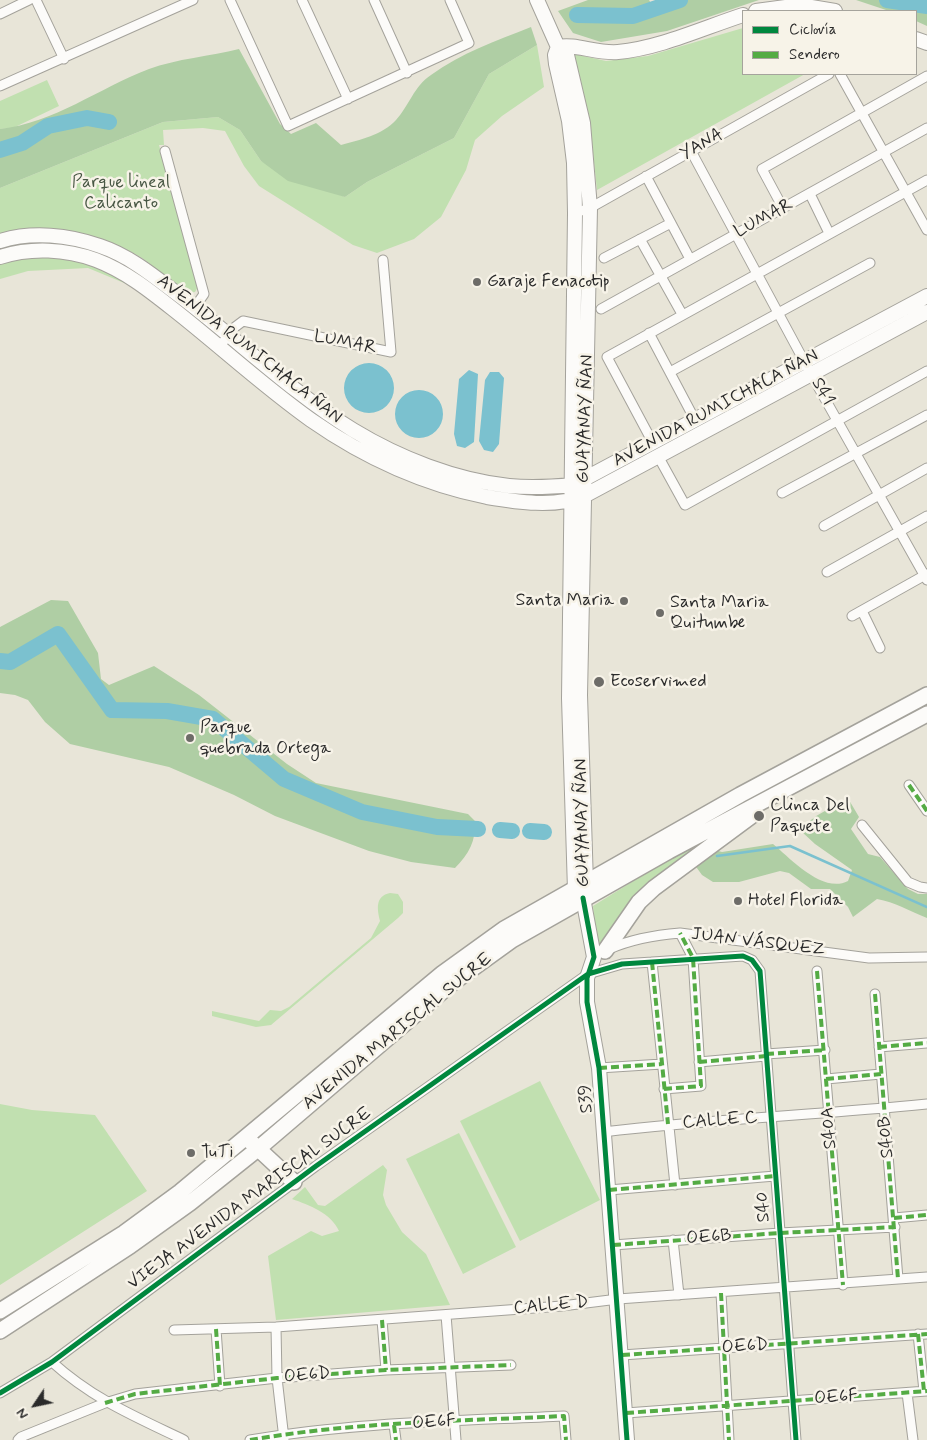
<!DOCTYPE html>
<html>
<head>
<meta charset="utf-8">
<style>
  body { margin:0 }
  #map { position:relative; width:927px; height:1440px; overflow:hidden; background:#e8e5d8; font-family:Mynerve,sans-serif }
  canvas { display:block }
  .legend { position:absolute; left:742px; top:10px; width:175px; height:65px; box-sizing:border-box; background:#f7f3e8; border:1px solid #a5a39c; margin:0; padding:6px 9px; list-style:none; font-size:15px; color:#2b2b2b }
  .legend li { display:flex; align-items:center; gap:10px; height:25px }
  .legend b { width:25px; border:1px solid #a5a39c }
  .north { position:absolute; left:10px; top:1380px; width:50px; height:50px; -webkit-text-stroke:4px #f7f3e8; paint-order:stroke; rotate:236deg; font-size:14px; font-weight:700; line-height:20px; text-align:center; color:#2b2b2b }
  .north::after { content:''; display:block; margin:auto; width:18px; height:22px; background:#2b2b2b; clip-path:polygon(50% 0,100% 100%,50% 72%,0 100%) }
</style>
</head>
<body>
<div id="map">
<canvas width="927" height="1440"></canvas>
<ul class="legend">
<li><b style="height:6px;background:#00873e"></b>Ciclovía</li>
<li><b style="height:6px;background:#54ab44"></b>Sendero</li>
</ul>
<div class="north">N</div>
</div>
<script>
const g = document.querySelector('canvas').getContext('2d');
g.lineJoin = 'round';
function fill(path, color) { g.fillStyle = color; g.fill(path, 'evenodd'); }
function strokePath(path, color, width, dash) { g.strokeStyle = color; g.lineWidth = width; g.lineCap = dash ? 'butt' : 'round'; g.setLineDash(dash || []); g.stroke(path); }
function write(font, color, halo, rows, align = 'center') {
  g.font = font + ' Mynerve,sans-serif'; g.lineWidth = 5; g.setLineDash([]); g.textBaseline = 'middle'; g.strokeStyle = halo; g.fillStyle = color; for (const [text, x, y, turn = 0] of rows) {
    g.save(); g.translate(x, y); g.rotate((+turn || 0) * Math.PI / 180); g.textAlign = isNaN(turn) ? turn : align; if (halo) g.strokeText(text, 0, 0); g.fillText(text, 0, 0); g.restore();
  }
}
fill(new Path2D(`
  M743,28v46h62l-208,116 -7,-65 -16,-71 32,7 42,-5z
  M537,45l7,42 -42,29 -27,24 -9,30 -25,47 -27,22 -37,14 -24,-8 -94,-59 -15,-20 -19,-35 -22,-3 -40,2 1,15h-5l39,142 -3,5 -8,1c-19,-11 -33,-29 -52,-39 -42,-23 -89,-31 -135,-20v-46l163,-66 55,-5 22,13 21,31 84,36 22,-15 87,-44 35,-64z
  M47,80l12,26 -46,22 -13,1v-28z
  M56,256c26,6 53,12 73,29l-41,-17 -60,3 -28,8v-15l27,-6z
  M714,831l2,9 -35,24 -84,88 -4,-46z
  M390,893l8,1 5,8v11l-5,5 -127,107 -15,2 -44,-11v-5l47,10 11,-11 11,1 8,-4 82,-69 9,-17c-3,-12 -5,-25 10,-28z
  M540,1081l60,119 -80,41 -60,-120z
  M0,1104l32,6 63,5 52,76 -147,94z
  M459,1133l57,114 -53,27 -57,-115z
  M383,1165l4,5 -4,25 3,10 16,27 24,22 24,51 -174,15 -8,-64 43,-25 11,5 17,-5c-8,-18 -30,-26 -47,-32l13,-12 13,18 7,1z`), '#c1e0b0');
fill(new Path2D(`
  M588,0h61l3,5 14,-5h93l-92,31 -66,11 -28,-9 -15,-22z
  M856,0h71v26l-11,-5v-10h-27z
  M531,27l6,18 -48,29 -35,64 -87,44 -22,15 -57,-16 -27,-20 -21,-31 -22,-13 -55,5 -163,66v-59c54,-6 99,-41 149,-60 27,-10 62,-13 90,-20l41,75 11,10 25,-11 25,22c19,-5 41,-10 55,-25 13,-14 18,-34 35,-45 30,-22 65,-34 100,-48z
  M51,600l17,1 30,52 3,26 8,6 45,-19 45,29 88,69 29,19 152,31 7,7c1,20 -6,33 -20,47l-44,-6 -42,-11 -94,-35 -41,-21 -65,-28 -99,-23 -25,-22 -17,-22 -13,-5 -15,-2v-66z
  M849,800l10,17 -8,12 17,25 12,3 28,32 10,5h9v24c-18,-7 -32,-16 -50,-19l-24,18 -5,-10 -18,-18h-19l-22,-16 -9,-2 -41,11h-26l-11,-7 -8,-11 21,-14 7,2 51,-8c18,15 50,50 75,37l4,-11 -37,-26 -14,-13c12,-17 30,-23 48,-31z`), '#afcea4');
fill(new Path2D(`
  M344 388a25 25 0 1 1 50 0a25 25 0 1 1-50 0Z
  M469,370l9,4 -4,68 -9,6 -8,-2 -3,-12 5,-55z
  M490,372h9l5,6 -5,66 -6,8 -9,-2 -5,-9 6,-61z
  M395 414a24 24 0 1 1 48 0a24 24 0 1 1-48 0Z`), '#7bc1cf');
strokePath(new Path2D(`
  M717,856l73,-10 137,61`), '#7bc1cf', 2.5);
strokePath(new Path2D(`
  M887,0l40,6
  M577,15l56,1 47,-16
  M0,150l22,-7 26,-17 39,-8 22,4
  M0,661l10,1 48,-28 54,76 55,1 46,8 71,60 78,33 75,15 41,2
  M500,830l12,1
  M530,831l14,1`), '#7bc1cf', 16);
const street = new Path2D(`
  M36,0l28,59
  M230,0l58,126 181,-83 -19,-43
  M302,0l46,99
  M374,0l33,73
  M0,14l29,-14
  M840,74l87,156
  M0,86l193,-86
  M165,151l39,143 -9,13
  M691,151l120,223 116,206
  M646,176l44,83
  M810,194l19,39
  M783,208l-21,-39 165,-93
  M575,213l15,-5 239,-134
  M640,239l42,75
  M604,258l67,-35
  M601,309l326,-181
  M649,333l46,87
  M220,346l15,-19 8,-6 148,31 -8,-92
  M670,372l200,-109
  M653,443l-46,-86 320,-177
  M658,456l27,49 242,-134
  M782,493l145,-78
  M824,526l103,-58
  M827,572l100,-56
  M862,611l18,37
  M852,616l75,-42
  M909,785l18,26
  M862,825l46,57 12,5 7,1
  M609,949c23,-10 46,-14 71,-16l189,25 58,-1
  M652,962l23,223
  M817,971l26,314
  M875,994l23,285
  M879,1047l48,-4
  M766,1054l59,-4
  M699,1062l67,-6
  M599,1068l63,-4
  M826,1079l55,-5
  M664,1089l37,-3 -8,-128 -13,-25
  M603,1132c108,-13 216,-17 324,-28
  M609,1190l166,-14
  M894,1218l33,-3
  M673,1240l6,55
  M613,1245l167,-12 115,-6
  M721,1293l8,147
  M446,1315l10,125
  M382,1320l4,50
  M276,1327l1,51 7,61
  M216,1329l4,57
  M174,1330l102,-3 286,-21 56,-7 309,-22
  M918,1334l6,57
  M622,1355l305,-21
  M52,1362c41,37 82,54 132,78
  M0,1393l52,-31 264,-196 272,-192 34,-10 121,-8 9,4 8,11 36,469
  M907,1393l6,47
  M626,1413l301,-22
  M394,1425l2,15
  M18,1440l3,-3 84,-34 30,-9 142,-16 109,-8 125,-5
  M250,1440c103,-18 210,-19 314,-24l2,24`);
const secondary = new Path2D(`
  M537,0l21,47 9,8 16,68 7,85 -10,487 6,189 -3,14 11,59 -7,21v24l12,66 28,372
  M756,11l44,-6 35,6
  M916,39l11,4
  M558,47l-3,8 1,9 13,57 5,42 1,50 -6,485 6,192 6,6
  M558,47c17,-4 39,7 60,5 42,-4 85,-24 125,-37
  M0,241c32,-10 69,-6 100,5 30,10 55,31 80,50 58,44 111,96 173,134 46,28 102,50 156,56 21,2 42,1 64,-1l354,-189
  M0,257c31,-10 66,-8 96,3 29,11 53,30 77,49 46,36 90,77 138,111 53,37 112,64 176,77 30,5 68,11 97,-1l343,-184`);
const primary = new Path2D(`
  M605,951l34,-49 15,-14 100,-74
  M251,1142l43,40
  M0,1311l124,-78 56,-41 263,-219 61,-44 236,-134 187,-100
  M0,1331l130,-85 60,-43 69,-55 192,-164 61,-44 157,-89 258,-137`);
strokePath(street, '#a4a29b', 11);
strokePath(secondary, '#a4a29b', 16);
strokePath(primary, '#a4a29b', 18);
strokePath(street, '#fcfbf9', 9);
strokePath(secondary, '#fcfbf9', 14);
strokePath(primary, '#fcfbf9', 15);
strokePath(new Path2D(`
  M909,785l18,26
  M652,962l16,162
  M817,971l26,314
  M875,994l23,285
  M879,1047l48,-4
  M766,1054l59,-4
  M699,1062l67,-6
  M599,1068l63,-4
  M826,1079l55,-5
  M664,1089l37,-3 -8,-128 -13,-25
  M609,1190l166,-14
  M894,1218l33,-3
  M613,1245l167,-12 115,-6
  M721,1293l8,147
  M382,1320l4,50
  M216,1329l4,57
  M918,1334l6,57
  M622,1355l305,-21
  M105,1403l30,-9 142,-16 109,-8 125,-5
  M626,1413l301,-22
  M394,1425l2,15
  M250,1440c103,-18 210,-19 314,-24l2,24`), '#54ab44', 4, [8, 4]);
strokePath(new Path2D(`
  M583,898l11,59 -7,21v24l12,66 28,372
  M0,1393l52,-31 264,-196 272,-192 34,-10 121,-8 9,4 8,11 36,469`), '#00873e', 5);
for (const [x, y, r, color] of [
  [477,282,5,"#6d6c68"],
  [624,601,5,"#6d6c68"],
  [660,613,5,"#6d6c68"],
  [599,682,6,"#6d6c68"],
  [190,738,5,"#6d6c68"],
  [759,816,6,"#6d6c68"],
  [738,901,5,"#6d6c68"],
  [191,1153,5,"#6d6c68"]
]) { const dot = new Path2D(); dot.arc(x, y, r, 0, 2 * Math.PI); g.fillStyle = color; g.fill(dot); strokePath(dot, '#f7f3e8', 2); }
write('18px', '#2b2b2b', '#f7f3e8', [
  ["YANA",702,145,-29],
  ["LUMAR",764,219,-28],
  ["LUMAR",345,343,11],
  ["AVENIDA RUMICHACA ÑAN",249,350,38],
  ["S41",822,392,61],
  ["AVENIDA RUMICHACA ÑAN",716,409,-28],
  ["GUAYANAY ÑAN",586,419,-88],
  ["GUAYANAY ÑAN",583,823,-91],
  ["JUAN VÁSQUEZ",758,943,7],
  ["AVENIDA MARISCAL SUCRE",398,1032,-39],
  ["S39",587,1099,-94],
  ["CALLE C",720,1121,-4],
  ["S40A",830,1128,-95],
  ["S40B",887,1137,-95],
  ["VIEJA AVENIDA MARISCAL SUCRE",250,1199,-36],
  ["S40",764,1207,-94],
  ["OE6B",709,1238,-4],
  ["CALLE D",551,1306,-5],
  ["OE6D",745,1347,-4],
  ["OE6D",307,1376,-5],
  ["OE6F",836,1398,-4],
  ["OE6F",434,1423,-4]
]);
write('18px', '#485744', '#f7f3e8', [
  ["Parque lineal",121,183],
  ["Calicanto",121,204]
]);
write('18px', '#2b2b2b', '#f7f3e8', [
  ["Garaje Fenacotip",487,282],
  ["Santa Maria",614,601,"right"],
  ["Santa Maria",670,603],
  ["Quitumbe",670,624],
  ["Ecoservimed",610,682],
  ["Parque",200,728],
  ["quebrada Ortega",200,749],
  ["Clinca Del",770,806],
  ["Paquete",770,827],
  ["Hotel Florida",748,901],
  ["TuTi",201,1153]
], 'left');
</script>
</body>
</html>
